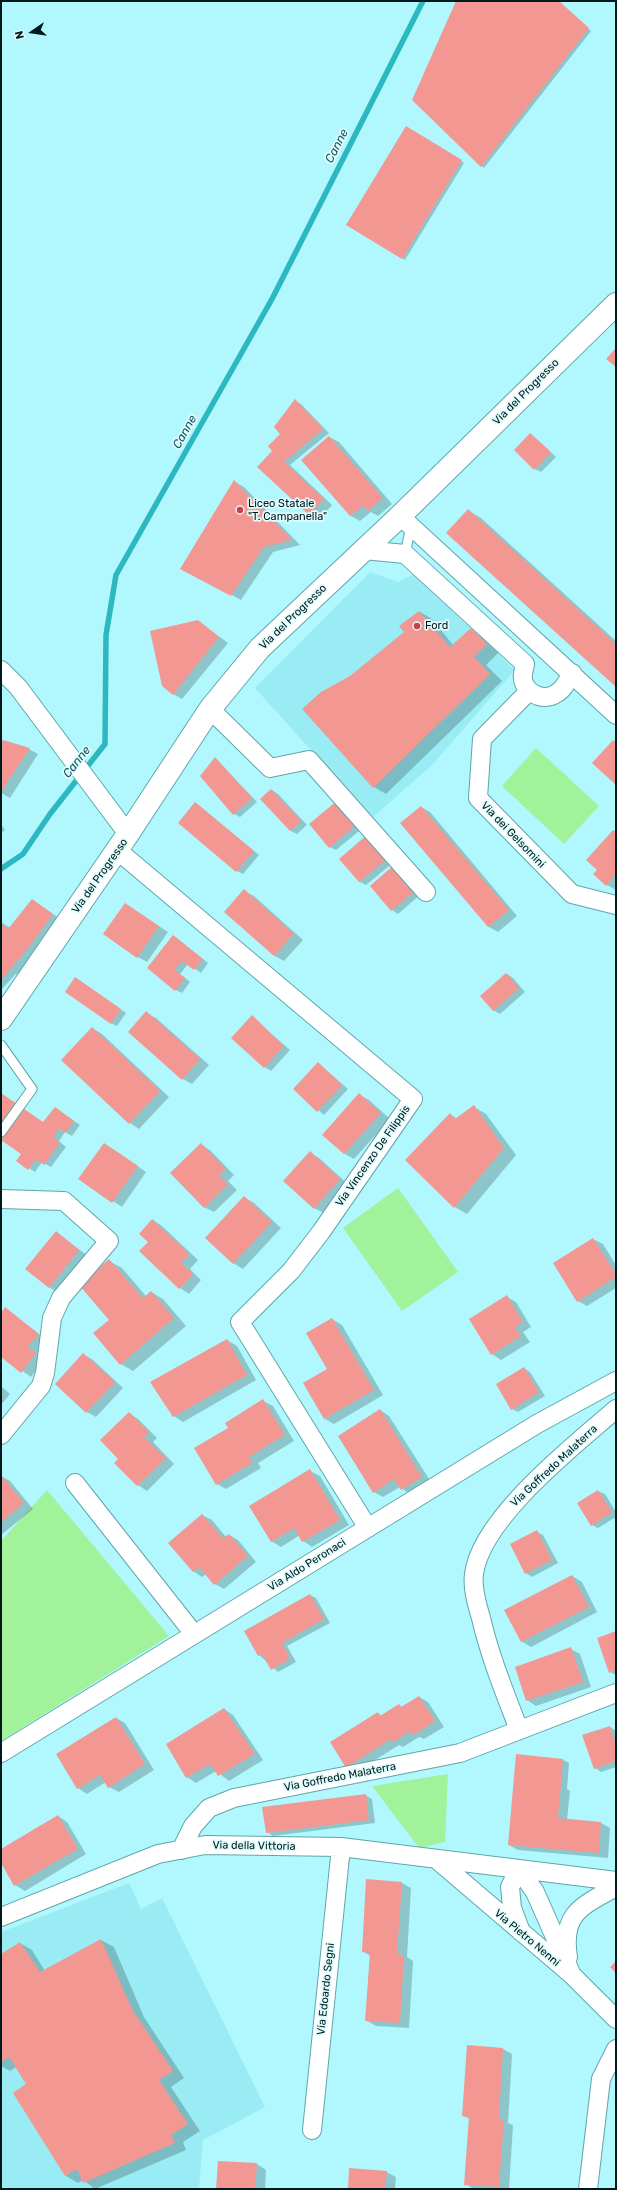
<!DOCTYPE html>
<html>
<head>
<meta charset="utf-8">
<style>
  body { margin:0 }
  #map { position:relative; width:617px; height:2190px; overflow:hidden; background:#b0f8fe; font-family:Rubik,sans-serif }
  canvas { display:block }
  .frame { position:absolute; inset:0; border:2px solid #001a1c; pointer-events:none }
  .north { position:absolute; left:12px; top:12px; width:40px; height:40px; -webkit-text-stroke:3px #e1fcfe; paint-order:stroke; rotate:257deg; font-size:11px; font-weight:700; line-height:16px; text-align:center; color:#001a1c }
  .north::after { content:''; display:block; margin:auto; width:14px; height:18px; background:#001a1c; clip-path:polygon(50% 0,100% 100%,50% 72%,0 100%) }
</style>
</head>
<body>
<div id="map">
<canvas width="617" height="2190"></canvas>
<div class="frame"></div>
<div class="north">N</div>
</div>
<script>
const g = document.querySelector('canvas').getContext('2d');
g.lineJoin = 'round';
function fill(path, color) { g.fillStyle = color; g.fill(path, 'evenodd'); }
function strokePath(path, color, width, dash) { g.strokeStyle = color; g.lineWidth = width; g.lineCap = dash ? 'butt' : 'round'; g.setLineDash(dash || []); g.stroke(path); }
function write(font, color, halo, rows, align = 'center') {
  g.font = font + ' Rubik,sans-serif'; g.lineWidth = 3.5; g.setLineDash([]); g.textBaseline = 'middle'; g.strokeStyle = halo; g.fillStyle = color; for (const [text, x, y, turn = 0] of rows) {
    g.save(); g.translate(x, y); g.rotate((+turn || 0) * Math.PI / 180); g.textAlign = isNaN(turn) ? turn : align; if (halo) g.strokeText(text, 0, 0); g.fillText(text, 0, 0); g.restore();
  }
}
fill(new Path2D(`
  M370,572l28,10 16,-8 101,96 -83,95 -60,53 -117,-130z
  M129,1883l12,26 21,-11 103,209 -62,33 -4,49h-198v-257z`), '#9aecf4');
fill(new Path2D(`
  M536,748l63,58 -35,38 -62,-58z
  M398,1188l60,84 -56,39 -59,-83z
  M47,1490l122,146 -168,105v-200z
  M448,1774l-3,68 -26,6 -47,-62z`), '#a1f29b');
fill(new Path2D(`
  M457,1h101l33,30 -107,137 -70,-68z
  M407,127l57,36 -59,97 -57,-35z
  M295,401l6,3 28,29 -39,32 42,40 -13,15 -9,-5 -51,-48 14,-14z
  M531,434l25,23 -15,15 -6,-3z
  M329,437l10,5 53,62 -14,12 -7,-4 -11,9 -9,-5 -48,-56z
  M235,482l9,5 56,58 -27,7 -32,48 -50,-27z
  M469,511l12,7 135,123v44z
  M420,612l12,7 21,26 18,-15 12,7 16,15 -13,13 16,16 -116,113 -12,-7 -23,-110 54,-45z
  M198,621l30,22 -46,56 -9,-5z
  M3,741l26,8 9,5 -28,44 -9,-5v-49z
  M215,758l42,44 -17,15 -6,-3z
  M272,790l6,4 29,31 -10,9 -6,-3 -30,-32z
  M339,801l25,26 -28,23 -6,-3z
  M196,803l63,52 -16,19 -6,-3z
  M421,807l9,5 87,104 -19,16 -9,-5 -88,-104z
  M1,824l4,6 -4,3z
  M616,833v57l-9,-5 -9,-15z
  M374,839l20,23 -28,23 -6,-3 -20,-23z
  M394,866l27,28 -23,20 -6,-4z
  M244,891l10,5 49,44 -19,21 -9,-5 -49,-44z
  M38,904l21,14 -40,57 -3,-1 -15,16v-68l9,6z
  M125,904l43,28 -21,30 -9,-5z
  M174,936l34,27 -7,10 -13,-9 -8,10 10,8 -8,11 -6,-3z
  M507,974l6,4 12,14 -25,22 -7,-4z
  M82,982l44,31 -9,13 -6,-3z
  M146,1013l10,5 53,47 -17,19 -9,-5z
  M252,1017l38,33 -19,21 -6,-4z
  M92,1028l10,6 67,63 -30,32 -9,-6z
  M318,1063l30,26 -24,26 -30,-26z
  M1,1094l43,30 11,-16 25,17 -8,11 -7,-4 -6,9 7,6 -15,20 -9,-5 -7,10 -17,-11 4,-7 -21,-15z
  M359,1095l10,5 21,19 -36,40 -9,-5 -21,-19z
  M474,1107l12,7 30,41 -49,59 -12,-7 -48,-47 44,-45 7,4z
  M201,1145l9,5 24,25 -6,6 9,9 -23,22 -10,-5z
  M113,1149l33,23 -24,35 -42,-28z
  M310,1153l9,5 30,27 -25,28 -10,-5z
  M244,1197l10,6 27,25 -38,41 -10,-6z
  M153,1220l9,6 36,34 -8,9 11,11 -12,14 -9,-6 -31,-46z
  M56,1232l32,24 -30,37 -9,-6z
  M593,1239l10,5 13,21v23l-29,18 -9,-5z
  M109,1261l13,7 24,28 5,-4 12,7 23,27 -53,45 -12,-7 -11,-44z
  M507,1297l9,5 15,25 -8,5 7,10 -29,18 -9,-6z
  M5,1309l42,31 -10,13 8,6 -14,18 -30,-21v-42z
  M332,1319l10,6 41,70 -49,29 -9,-5z
  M227,1340l10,6 19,34 -73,42 -9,-6z
  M83,1354l10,6 30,28 -27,29 -9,-5z
  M524,1368l6,4 15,24 -27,16 -6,-3z
  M1,1386l9,8 -9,11z
  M263,1401l10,5 21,35 -36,22 3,5 -35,21 -9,-5z
  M380,1410l9,6 42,66 -20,13 -11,-8 -17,10 -9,-5z
  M129,1413l9,6 19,19 -4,4 21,22 -27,27 -9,-6 -18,-26z
  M310,1471l10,5 29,49 -37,22 -9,-6 -3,-6 -19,12 -10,-6z
  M1,1476l9,5 23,28 -32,26z
  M598,1491l7,3 11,18v5l-18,11 -6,-3z
  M202,1515l10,5 14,17 3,-2 9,5 18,22 -32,27 -9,-5 -9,-10 -4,3 -9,-6z
  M537,1532l6,3 15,28 -26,14 -6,-4z
  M572,1576l10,6 15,30 -66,35 -10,-6z
  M310,1595l6,3 14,25 -43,23 9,16 -18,10 -19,-17z
  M616,1632v43l-6,-3z
  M571,1649l9,5 11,33 -55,19 -9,-6z
  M419,1697l9,5 16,25 -20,12 -5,-2 -16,10 -4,-2 -43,27 -9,-5 31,-54 4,3 17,-11 3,2z
  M224,1709l9,6 30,45 -34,21 -13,-10 -20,12 -9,-6z
  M116,1718l9,5 29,47 -35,22 -10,-5 -3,-5 -19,12 -9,-6z
  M610,1727l6,4v36l-15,5 -6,-4z
  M563,1760l6,3 -2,26 3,2 -3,29 34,3 9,5 -2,30 -90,-8 -9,-5z
  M365,1795l7,4 3,24 -102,13 -6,-4z
  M58,1816l9,6 19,32 -61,37 -10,-6 -14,-24v-11z
  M402,1883l9,5 -4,69 6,4 -4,67 -33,-2 -10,-6 4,-64 -7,-5z
  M101,1940l13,7 30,70 40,61 -13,9 29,44 -17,11 3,8 -91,39 -12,-9 -5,3 -12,-7 -52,-83 13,-9 -11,-17 -6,4 -9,-5v-111l19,-12 12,7 13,21z
  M468,2047l35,2 9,5 -4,69 5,2 -4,64h-36l-7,-5 4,-65 -7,-3z
  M257,2164l9,6 -1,19h-48z
  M386,2172l10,5 -1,12h-46z`), '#0003');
strokePath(new Path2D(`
  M1,869l22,-15 27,-40 55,-70 1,-109 10,-60 156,-276 151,-298`), '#2cb7c1', 5.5);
fill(new Path2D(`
  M456,1h103l30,27 -108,139 -69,-67z
  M406,126l56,34 -60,99 -56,-34z
  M616,348v19l-10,-8z
  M295,399l28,30 -39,33 40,37 -15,16 -52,-48 15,-16 -4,-5 12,-12 -6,-7z
  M530,433l21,19 -17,18 -20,-20z
  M329,436l54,62 -15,13 -5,-5 -13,10 -49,-56z
  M234,480l58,60 -28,7 -33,49 -51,-27z
  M468,509l148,135v43l-170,-154z
  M419,611l31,36 21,-19 16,16 -13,13 16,17 -117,114 -71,-79 19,-17 29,-16 54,-44 -5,-6z
  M198,620l21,17 -46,58 -11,-9 -12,-55z
  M3,740l27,8 -29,44v-50z
  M613,740l3,3v42l-24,-22z
  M215,757l37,41 -19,17 -33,-39z
  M271,789l30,32 -11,10 -30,-32z
  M338,800l20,23 -29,25 -20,-24z
  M195,802l59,49 -18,21 -58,-49z
  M421,806l88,104 -21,17 -88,-104z
  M613,830l3,2v42l-10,12 -13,-12 4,-4 -11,-10z
  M368,834l20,24 -29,24 -20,-23z
  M394,865l22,25 -25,21 -21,-25z
  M244,889l50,45 -20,22 -50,-44z
  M32,899l21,15 -24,33 -28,33v-57l7,6z
  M125,903l34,23 -22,32 -34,-24z
  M173,935l30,24 -9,11 -12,-9 -7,9 10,8 -10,13 -28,-23z
  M506,973l13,15 -26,23 -13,-15z
  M75,977l46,32 -10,15 -46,-32z
  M146,1011l54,48 -18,21 -54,-48z
  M252,1015l32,31 -20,22 -33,-30z
  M92,1027l68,64 -31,33 -68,-64z
  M318,1062l24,23 -25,27 -24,-23z
  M1,1093l42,29 12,-15 19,14 -9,12 -6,-5 -6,9 7,5 -16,23 -8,-6 -8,11 -12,-9 5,-7 -20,-14z
  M359,1093l22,20 -37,41 -22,-19z
  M474,1105l30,43 -50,60 -49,-48 45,-47 5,6z
  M104,1143l34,23 -26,37 -34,-24z
  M201,1143l25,26 -7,6 9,9 -24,24 -34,-35z
  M310,1151l30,28 -26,30 -31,-28z
  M244,1196l28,26 -39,42 -28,-26z
  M152,1219l37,35 -8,9 12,11 -14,15 -40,-38 9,-9 -9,-8z
  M56,1231l23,19 -30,38 -24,-19z
  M593,1238l23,36v3l-39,25 -24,-39z
  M109,1259l34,39 8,-7 23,27 -54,47 -27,-32 16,-13 -30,-35z
  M507,1295l16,27 -8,5 6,9 -30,19 -22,-36z
  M5,1307l34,27 -11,13 8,6 -15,20 -20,-16v-44z
  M332,1318l42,72 -50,29 -21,-36 24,-14 -21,-36z
  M227,1339l20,36 -74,42 -23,-35z
  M83,1353l32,29 -29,31 -31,-29z
  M524,1367l15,25 -28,18 -15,-26z
  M263,1399l22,36 -36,22 3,6 -36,22 -22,-37 34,-20 -3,-5z
  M380,1409l42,68 -21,13 -7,-11 -21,14 -35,-57z
  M129,1412l20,20 -5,5 22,21 -29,28 -23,-23 4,-4 -18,-19z
  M310,1469l30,51 -38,22 -8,-14 -23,14 -22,-36z
  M1,1475l23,28 -23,19z
  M598,1490l14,22 -21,14 -14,-23z
  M202,1514l21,24 6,-4 19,22 -34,29 -15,-18 -6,5 -25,-29z
  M537,1530l15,30 -27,14 -15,-30z
  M572,1575l17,32 -68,35 -17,-32z
  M310,1594l14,25 -42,24 8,16 -19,11 -9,-16 -4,2 -14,-25z
  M616,1631v39l-7,3 -12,-35z
  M571,1647l12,35 -57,19 -11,-34z
  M419,1696l16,25 -21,14 -3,-4 -18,11 -2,-3 -45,29 -16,-26 48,-30 2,4 19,-12 2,3z
  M224,1708l31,46 -37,22 -8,-12 -24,14 -20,-34z
  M116,1717l29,47 -37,24 -8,-13 -23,14 -21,-35z
  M610,1726l6,19v16l-22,8 -12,-34z
  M516,1754l47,5 -5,59 43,4 -2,31 -91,-8z
  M366,1794l3,26 -103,13 -4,-26z
  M58,1815l20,34 -64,37 -13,-23v-14z
  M366,1879l36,3 -5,72 7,1 -4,68 -35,-2 5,-68 -8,-1z
  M101,1939l31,70 41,62 -14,9 29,44 -17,11 4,8 -92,40 -6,-14 -12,7 -52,-83 13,-9 -17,-27 -8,5v-108l19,-12 20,30z
  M616,1961v12l-6,-6z
  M467,2045l36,3 -4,71h5l-5,68 -35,-2 5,-68 -7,-1z
  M218,2161l39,2 -2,26h-39z
  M349,2168l38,3 -2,18h-37z`), '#f39792');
const service = new Path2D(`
  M405,554l6,-28
  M1,1045l31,44 -31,43`);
const minor = new Path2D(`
  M400,516l216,199
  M364,550l41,4 120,110c-1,6 -4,13 -1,19 5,13 22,18 33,10 7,-4 11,-13 15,-20
  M1,670l17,17 110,147
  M529,691l-47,48 -4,59 94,96 44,11
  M210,709l60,59 39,-8 117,132
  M117,850l296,249 -92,133 -30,39 -51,51 128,206
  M1,1199l63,2 45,40 -48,57 -9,20 -7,55 -4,13 -40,49
  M75,1483l119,151
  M519,1730c-14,-37 -29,-73 -38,-112 -4,-13 -9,-30 -7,-44 7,-56 101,-129 142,-165
  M1,1753l536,-329 79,-43
  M181,1850l12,-24 16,-18 25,-10 226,-45 156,-60
  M436,1859l136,116 44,44
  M1,1917l157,-63 47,-9 136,2 275,34
  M521,1932l-9,-24 -2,-21 9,-18 16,23 35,79
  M568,1957c-7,-44 14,-51 48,-70
  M312,2130l29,-283
  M588,2189l13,-110 15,-30`);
const tertiary = new Path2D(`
  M1,1019l127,-185 82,-125 50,-61 140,-132 216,-212`);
strokePath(service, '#60a5ab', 11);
strokePath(minor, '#60a5ab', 20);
strokePath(tertiary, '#60a5ab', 24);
strokePath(service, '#fff', 9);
strokePath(minor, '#fff', 18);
strokePath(tertiary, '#fff', 22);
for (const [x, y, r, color] of [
  [240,510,4,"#cf3f45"],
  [417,626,4,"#cf3f45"]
]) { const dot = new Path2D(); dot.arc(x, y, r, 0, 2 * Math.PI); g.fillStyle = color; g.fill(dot); strokePath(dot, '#e1fcfe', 1.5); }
write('11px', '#001a1c', '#e1fcfe', [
  ["Via del Progresso",526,392,-45],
  ["Via del Progresso",293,617,-44],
  ["Via dei Gelsomini",513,835,46],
  ["Via del Progresso",100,876,-55],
  ["Via Vincenzo De Filippis",373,1156,-55],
  ["Via Goffredo Malaterra",554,1466,-43],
  ["Via Aldo Peronaci",307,1565,-32],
  ["Via Goffredo Malaterra",340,1777,-11],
  ["Via della Vittoria",254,1846,1],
  ["Via Pietro Nenni",527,1938,40],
  ["Via Edoardo Segni",326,1989,-84]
]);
write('11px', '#001a1c', '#e1fcfe', [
  ["Liceo Statale",248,504],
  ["\"T. Campanella\"",248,517],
  ["Ford",425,626]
], 'left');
write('italic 12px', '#105a60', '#e1fcfe', [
  ["Canne",337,146,-63],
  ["Canne",185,432,-61],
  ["Canne",77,762,-52]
]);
</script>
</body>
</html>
